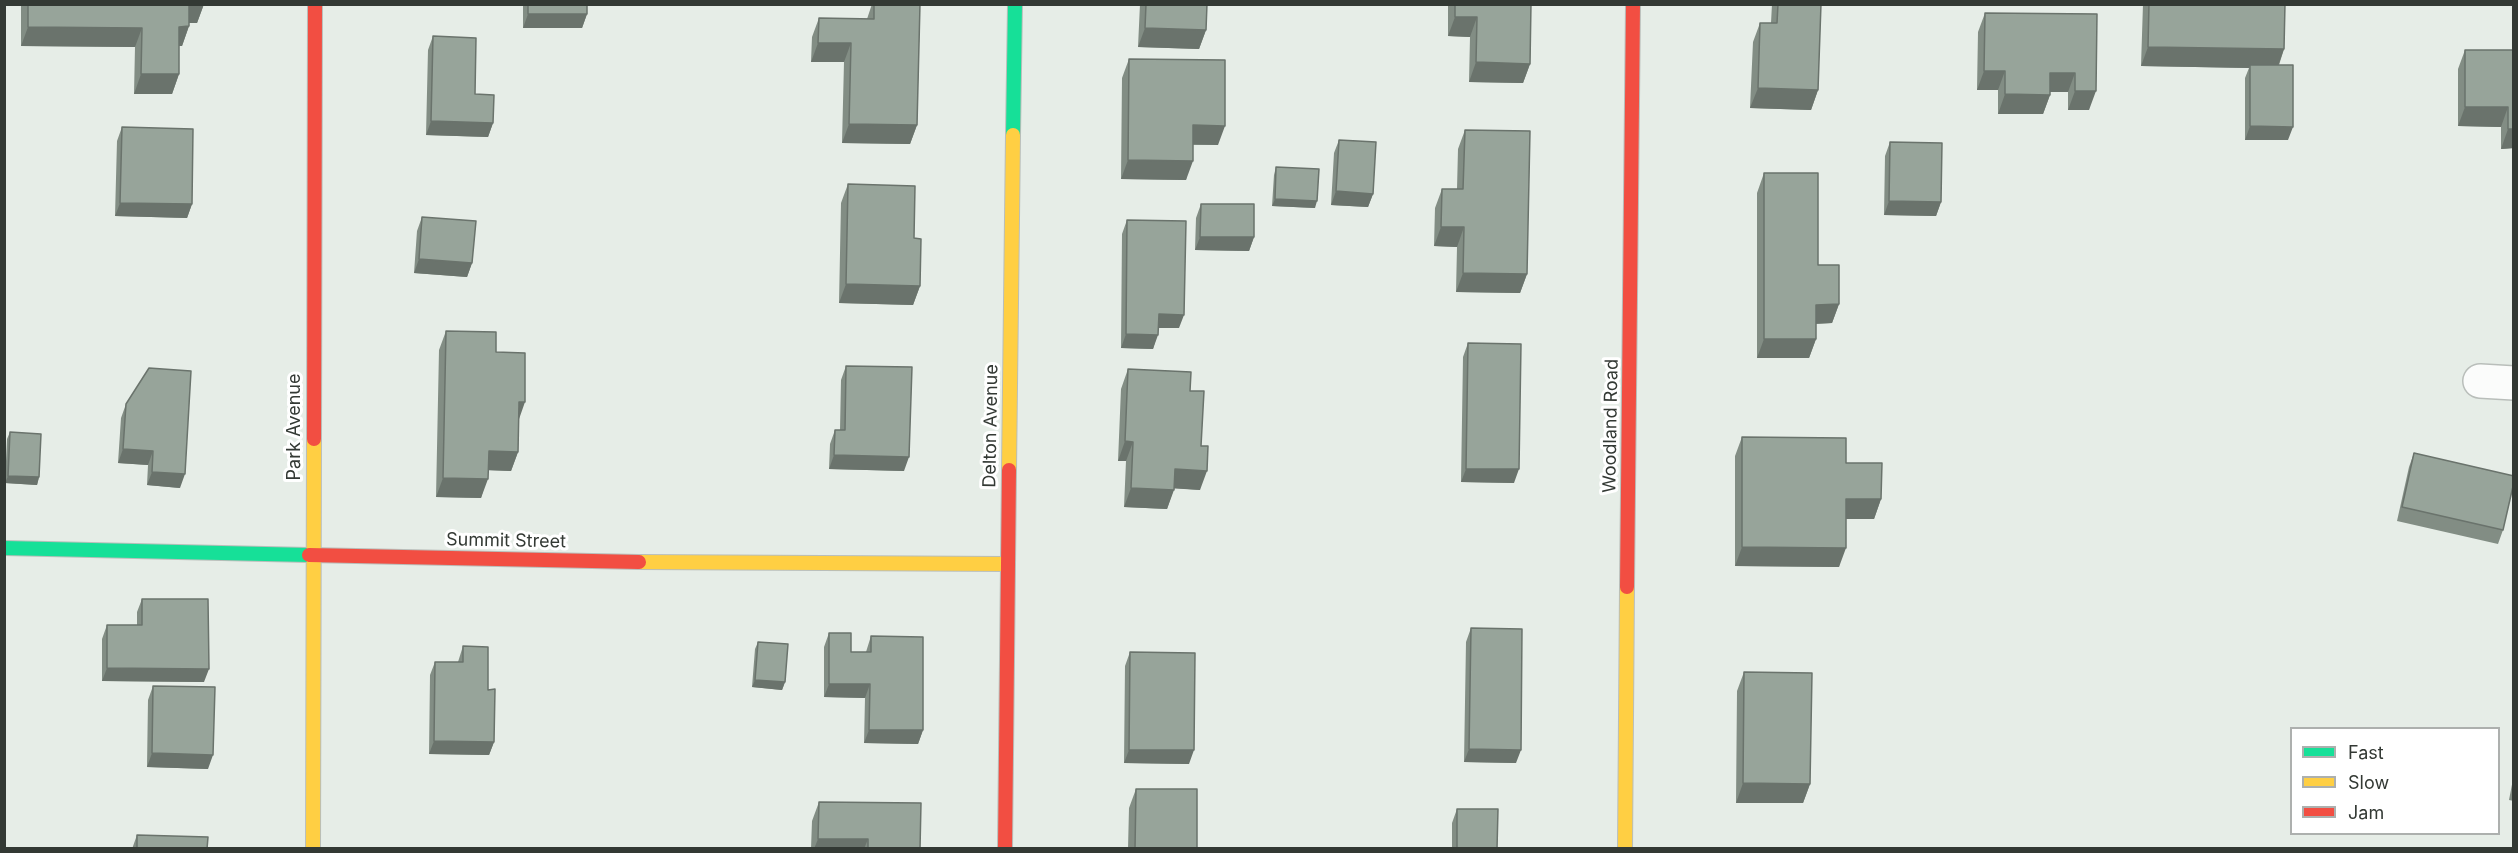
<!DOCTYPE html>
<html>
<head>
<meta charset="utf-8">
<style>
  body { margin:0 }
  #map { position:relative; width:2518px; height:853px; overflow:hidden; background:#e6ede7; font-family:Inter,sans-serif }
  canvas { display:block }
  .frame { position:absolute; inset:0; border:6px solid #333934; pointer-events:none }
  .legend { position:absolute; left:2290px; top:727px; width:210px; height:108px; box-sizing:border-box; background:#fff; border:2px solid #adb0ae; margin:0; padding:8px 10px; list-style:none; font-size:18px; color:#333934 }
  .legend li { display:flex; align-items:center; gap:12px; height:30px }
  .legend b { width:30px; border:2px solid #adb0ae }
</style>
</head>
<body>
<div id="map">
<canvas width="2518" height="853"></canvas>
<div class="frame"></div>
<ul class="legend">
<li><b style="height:8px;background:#16e098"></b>Fast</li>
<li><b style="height:8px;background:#ffcf43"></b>Slow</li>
<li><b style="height:8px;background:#f24e42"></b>Jam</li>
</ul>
</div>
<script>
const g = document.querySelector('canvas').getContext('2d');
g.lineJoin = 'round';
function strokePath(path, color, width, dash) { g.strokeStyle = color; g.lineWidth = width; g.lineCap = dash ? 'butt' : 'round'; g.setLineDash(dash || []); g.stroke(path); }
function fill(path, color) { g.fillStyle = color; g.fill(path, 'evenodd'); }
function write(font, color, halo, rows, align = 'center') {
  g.font = font + ' Inter,sans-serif'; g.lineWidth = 6; g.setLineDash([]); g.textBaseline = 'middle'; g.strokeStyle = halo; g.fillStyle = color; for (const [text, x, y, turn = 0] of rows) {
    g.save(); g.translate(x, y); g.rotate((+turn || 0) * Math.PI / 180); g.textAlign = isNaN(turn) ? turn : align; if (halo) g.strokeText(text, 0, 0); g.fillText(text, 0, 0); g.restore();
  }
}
const street = new Path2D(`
  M2480,381l34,2`);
const fast = new Path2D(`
  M1013,135l2,-131
  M4,548l305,7`);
const slow = new Path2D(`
  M1009,470l4,-335
  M639,562l368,2
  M313,848l1,-409
  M1625,848l2,-261`);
const jam = new Path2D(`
  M314,439l1,-435
  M309,555l330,7
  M1627,587l6,-583
  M1005,848l4,-378`);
strokePath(street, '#b9beba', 36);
strokePath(fast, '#b9beba', 16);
strokePath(slow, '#b9beba', 16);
strokePath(jam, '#b9beba', 16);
strokePath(street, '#fbfcfb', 33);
strokePath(fast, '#16e098', 14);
strokePath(slow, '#ffcf43', 14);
strokePath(jam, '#f24e42', 14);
fill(new Path2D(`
  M21,4h183l-7,19h-8v3l-7,20h-3v28l-7,20h-38l1,-47 -114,-1z
  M523,4h64v10l-5,14h-59z
  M872,4h48l-3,121 -7,19 -68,-1 2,-81h-33l1,-25 7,-19 48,1z
  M1140,4h67l-1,26 -7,19 -61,-2z
  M1448,4h83l-1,60 -7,19 -54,-1 1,-45 -22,-1z
  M1772,4h49l-3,86 -7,20 -61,-2 3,-66 7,-19h11z
  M2143,4h142l-1,45 -5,16 9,75h-43v-62l4,-10 -108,-2z
  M1985,13l112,1 -8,96h-21v-18h-18v3l-7,19h-45v-24h-21l1,-58z
  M433,36l42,58 18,29 -5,14 -62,-2 2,-85z
  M2465,50h49v98l-13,1v-22l-43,-1v-57z
  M1129,59l89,86h-25l-7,35 -65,-1 1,-101z
  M122,127l70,77 -5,14 -72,-2 2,-75z
  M1465,130l62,144 -7,19 -64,-1 1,-45 -23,-1 1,-38 7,-19h15l1,-40z
  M1339,140l34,54 -5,13 -37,-2 3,-52z
  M1890,142l51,60 -5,14 -52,-1 1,-59z
  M1276,167l39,41 -43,-2 2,-31z
  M1764,173l54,92 21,39 -7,19 -16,1v15l-7,19h-52v-165z
  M848,184l66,54 6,48 -7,19 -74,-2 2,-100z
  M1201,204l53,33 -5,14 -54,-1 1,-32z
  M422,217l50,46 -5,14 -53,-4 3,-42z
  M1127,220l52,108h-20l-6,21 -32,-1 1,-114z
  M446,331l50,21 23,67 -1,33 -7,19 -22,-1 -8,28 -45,-1 3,-147z
  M1468,343l46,140 -53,-1 2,-125z
  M846,366l58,105 -75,-2 1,-25 5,-14h5l1,-50z
  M1128,369l62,22 11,55 -1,44 -26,-2 -7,21 -43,-2 2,-46h-8l3,-72z
  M126,404l54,84 -33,-3 1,-20 -30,-2 3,-45z
  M10,432l29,45 -2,8 -32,-2 2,-44z
  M1742,437l104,26 35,36 -7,20h-28l-7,48 -104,-1v-110z
  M2414,453l89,77 -5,14 -101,-23 12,-54z
  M142,599l62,83 -102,-1v-42l5,-14h30v-13z
  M1471,628l45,135 -52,-1 2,-120z
  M829,633l22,19h15l5,-16 52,94 -5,14 -54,-1 1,-45 -41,-1v-50z
  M758,642l27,40 -3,8 -30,-3 3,-38z
  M463,646l25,44 6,52 -5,13 -60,-1 1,-79 5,-13h23z
  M1130,652l59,112 -65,-1 1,-97z
  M1744,672l66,112 -7,19h-67l1,-112z
  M153,686l55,83 -61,-2 1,-67z
  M2514,774v27l-5,-1z
  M1136,789l61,60h-69l1,-41z
  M819,802l101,47h-109l1,-28z
  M1457,809l40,40h-45v-26z
  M137,835l70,14h-75z`), '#828d84');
fill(new Path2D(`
  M189,4h15l-7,19h-15z
  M528,14h59l-5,14h-59z
  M1455,17h22l-7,20 -22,-1z
  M189,26l-7,20h-10l7,-19z
  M28,27l114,1 -7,19 -114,-1z
  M1145,28l61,2 -7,19 -61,-2z
  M818,43h33l-7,19h-33z
  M2148,47l136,2 -7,20 -27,-4 -1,3 -108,-2z
  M1476,62l54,2 -7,19 -54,-1z
  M1984,71h21l-7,19h-21z
  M2050,73h25l-7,19h-25z
  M141,74h38l-7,20h-38z
  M1758,88l60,2 -7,20 -61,-2z
  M2075,91h21l-7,19h-21z
  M2005,94l45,1 -7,19h-45z
  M2465,107h43l-7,20 -43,-1z
  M431,121l62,2 -5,14 -62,-2z
  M849,124l68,1 -7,19 -68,-1z
  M1193,125l32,1 -7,19 -32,-1z
  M2250,126l43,1 -5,13h-43z
  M2508,129h6v19l-13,1z
  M1128,160l65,1 -7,19 -65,-1z
  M1336,191l37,3 -5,13 -37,-2z
  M1275,199l42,2 -2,7 -43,-2z
  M1889,201l52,1 -5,14 -52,-1z
  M120,203l72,1 -5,14 -72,-2z
  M1441,227h23l-7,20 -23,-1z
  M1200,237h54l-5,14 -54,-1z
  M419,259l53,4 -5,14 -53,-4z
  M1463,273l64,1 -7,19 -64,-1z
  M846,284l74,2 -7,19 -74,-2z
  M1839,304l-7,19 -23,1 7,-19z
  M1159,314l25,1 -5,13h-25z
  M1126,334l32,1 -5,14 -32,-1z
  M1764,339h52l-7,19h-52z
  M519,402h6l-7,20z
  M1125,441l8,1 -7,19h-8z
  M123,449l30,2 -5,14 -30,-2z
  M489,451l29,1 -7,19 -29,-1z
  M834,455l75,2 -5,14 -75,-2z
  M1175,469l32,2 -7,19 -32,-2z
  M1466,469h53l-5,14 -53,-1z
  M152,472l33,2 -5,14 -33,-3z
  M8,476l31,1 -2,8 -32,-2z
  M443,478l45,1 -7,19 -45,-1z
  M1131,488l43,2 -7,19 -43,-2z
  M1846,499h35l-7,20h-35z
  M1742,547l104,1 -7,19 -104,-1z
  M107,668l102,1 -5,13 -102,-1z
  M755,680l30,2 -3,8 -30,-3z
  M829,684h41l-5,14 -41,-1z
  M869,730h54l-5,14 -54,-1z
  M434,741l60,1 -5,13 -60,-1z
  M1469,749l52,1 -5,13 -52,-1z
  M1129,750h65l-5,14 -65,-1z
  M152,753l61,2 -5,14 -61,-2z
  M1743,783l67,1 -7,19h-67z
  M818,839h50l-4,10h-50z`), '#6a736c');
const building = new Path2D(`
  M28,4h161v22l-10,1v47h-38l1,-46 -114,-1z
  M528,4h59v10h-59z
  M874,4h46l-3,121 -68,-1 2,-81h-33l1,-25 55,1z
  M1146,4h61l-1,26 -61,-2z
  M1455,4h76l-1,60 -54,-2 1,-45h-22z
  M1778,4h43l-3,86 -60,-2 2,-65h17z
  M2149,4h136l-1,45 -136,-2z
  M1985,13l112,1 -1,77h-21v-18h-25v22l-45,-1v-23h-21z
  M433,36l43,2 -1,56 19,1 -1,28 -62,-2z
  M2465,50h49v79h-6v-22h-43z
  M1129,59l96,1v66l-32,-1v36l-65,-1z
  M2250,65h43v62l-43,-1z
  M122,127l71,2 -1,75 -72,-1z
  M1465,130l65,1 -3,143 -64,-1 1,-46h-23l1,-38h21z
  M1339,140l37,2 -3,52 -37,-3z
  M1890,142l52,1 -1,59 -52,-1z
  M1276,167l43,2 -2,32 -42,-2z
  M1764,173h54v92h21v39l-23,1v34h-52z
  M848,184l67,2 -1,52 7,1 -1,47 -74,-2z
  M1201,204h53v33h-54z
  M422,217l54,4 -4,42 -53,-4z
  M1127,220l59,1 -2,94 -25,-1 -1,21 -32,-1z
  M446,331l50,1v20l29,1v49h-6l-1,50 -29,-1 -1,28 -45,-1z
  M1468,343l53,1 -2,125h-53z
  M846,366l66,1 -3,90 -75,-2 1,-25h10z
  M149,368l42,3 -6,103 -33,-2 1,-21 -30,-2 3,-45z
  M1128,369l63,3 -1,19h14l-3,55h7l-1,25 -32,-2 -1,21 -43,-2 2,-46 -8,-1z
  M10,432l31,2 -2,43 -31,-1z
  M1742,437l104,1v25h36l-1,36h-35v49l-104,-1z
  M2414,453l100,23v6l-11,48 -101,-23z
  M142,599h66l1,70 -102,-1v-43h35z
  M1471,628l51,1 -1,121 -52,-1z
  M829,633h22v19h20v-16l52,1v93h-54l1,-46h-41z
  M758,642l30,2 -3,38 -30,-2z
  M463,646l25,1v43l7,-1 -1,53 -60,-1 1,-79h28z
  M1130,652l65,1 -1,97h-65z
  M1744,672l68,1 -2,111 -67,-1z
  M153,686l62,1 -2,68 -61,-2z
  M1136,789h61v60h-62z
  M819,802l102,1 -1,46h-52v-10h-50z
  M1457,809h41l-1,40h-40z
  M137,835l71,2 -1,12h-70z`);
fill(building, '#97a49a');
strokePath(building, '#6a736c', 1.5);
write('18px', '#333934', '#fff', [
  ["Delton Avenue",991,426,-89],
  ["Woodland Road",1611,426,-89],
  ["Park Avenue",295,427,-90],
  ["Summit Street",506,541,1]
]);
</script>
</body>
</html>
